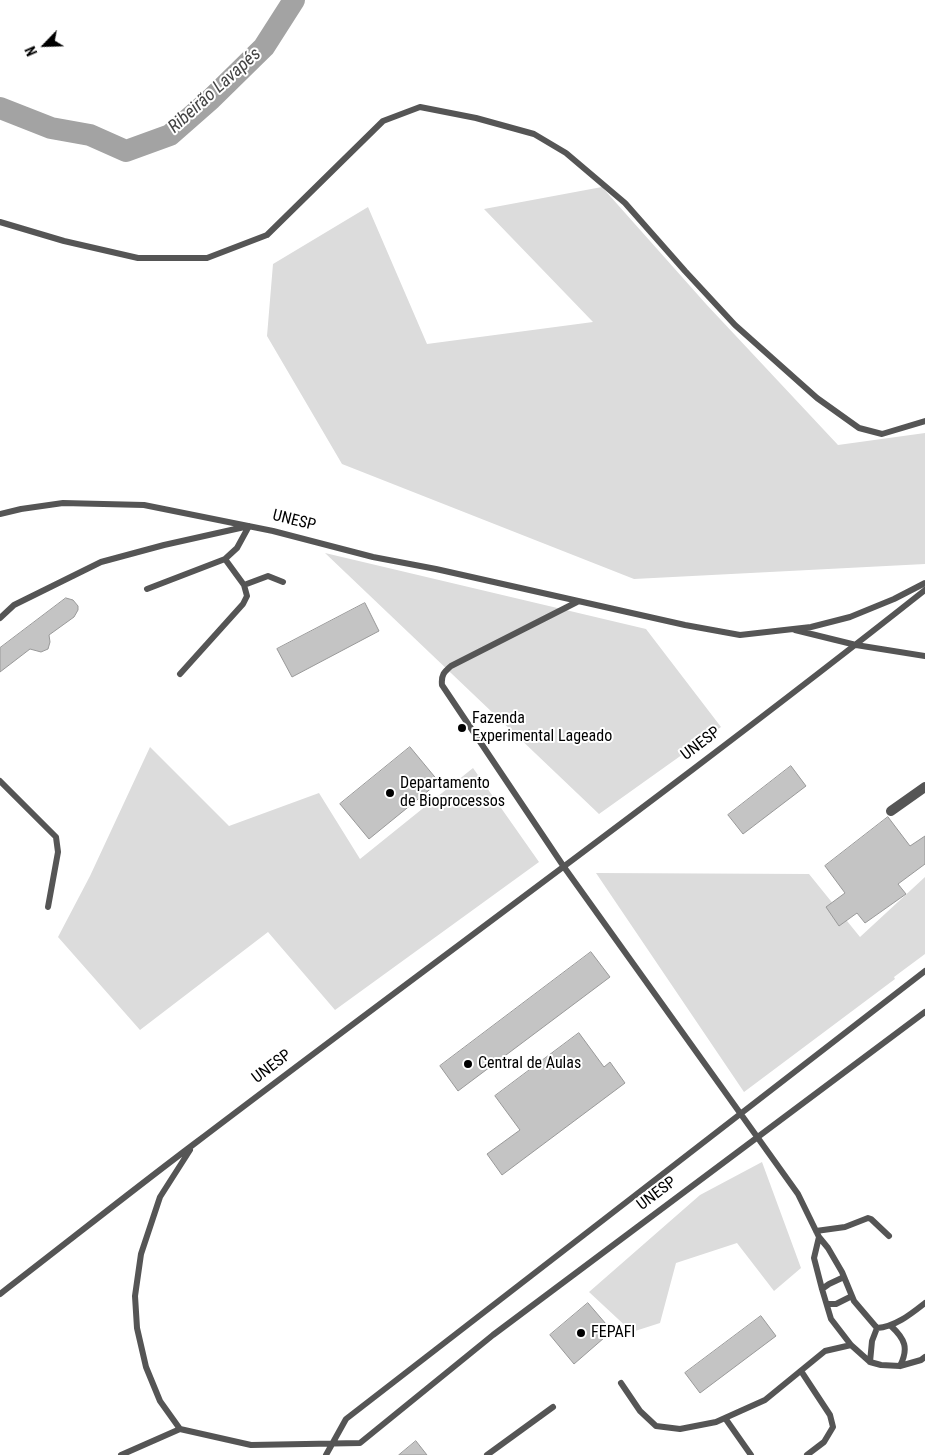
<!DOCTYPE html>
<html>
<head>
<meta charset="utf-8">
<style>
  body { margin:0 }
  #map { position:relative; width:925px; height:1455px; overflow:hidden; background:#fff; font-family:"Roboto Condensed",sans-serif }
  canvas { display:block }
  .north { position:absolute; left:20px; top:20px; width:50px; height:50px; -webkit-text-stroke:4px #fff; paint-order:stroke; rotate:246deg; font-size:14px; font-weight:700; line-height:20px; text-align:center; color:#000 }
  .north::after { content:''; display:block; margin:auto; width:18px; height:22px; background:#000; clip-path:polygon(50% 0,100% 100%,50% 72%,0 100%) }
</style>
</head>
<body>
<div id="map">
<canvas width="925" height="1455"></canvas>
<div class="north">N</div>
</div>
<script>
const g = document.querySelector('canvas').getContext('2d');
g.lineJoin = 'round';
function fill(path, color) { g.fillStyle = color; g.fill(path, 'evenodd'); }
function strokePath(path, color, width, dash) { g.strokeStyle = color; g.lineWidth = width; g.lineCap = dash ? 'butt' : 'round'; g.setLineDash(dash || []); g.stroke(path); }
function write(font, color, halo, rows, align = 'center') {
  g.font = font + ' "Roboto Condensed",sans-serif'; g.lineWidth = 4; g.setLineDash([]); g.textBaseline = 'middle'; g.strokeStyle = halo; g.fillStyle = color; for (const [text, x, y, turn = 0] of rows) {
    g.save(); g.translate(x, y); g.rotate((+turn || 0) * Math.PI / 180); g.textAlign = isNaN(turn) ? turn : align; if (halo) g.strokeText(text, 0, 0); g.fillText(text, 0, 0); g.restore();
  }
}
fill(new Path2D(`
  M602,187l104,117 132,141 87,-12v131l-291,15 -292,-115 -75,-128 6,-72 95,-57 59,137 166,-22 -109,-113z
  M325,553l321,76 75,98 -122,87z
  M150,747l79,79 90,-33 41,66 113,-91 66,94 -204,148 -67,-78 -128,98 -82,-93 32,-61z
  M596,873l213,1 51,63 65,-60v77l-31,23 1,2 -151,113z
  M762,1162l39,106 -27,23 -37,-48 -61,20 -16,60 -28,9 -43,-40 111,-97z`), '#dcdcdc');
strokePath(new Path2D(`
  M0,108l51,20 39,7 36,16 44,-16 41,-36 53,-52 30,-47`), '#a3a3a3', 22);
const building = new Path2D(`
  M66,598l7,2 5,6v4l-4,7 -25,18 1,7 -2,7 -7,3 -11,-3 -30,23v-24z
  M365,603l14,28 -87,46 -15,-28z
  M410,747l29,35 -70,57 -29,-35z
  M791,766l15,20 -63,48 -15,-19z
  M888,817l22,29 15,-10v28l-27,20 8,10 -24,17 -17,12 -8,-10 -18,13 -13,-19 19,-14 -20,-27z
  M591,952l19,25 -152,114 -18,-25z
  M579,1033l25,34 6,-5 15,21 -123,92 -15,-21 33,-24 -25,-34z
  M588,1303l24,28 -38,33 -24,-29z
  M761,1316l15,20 -76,57 -15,-20z
  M416,1441l11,14h-28z`);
fill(building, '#c4c4c4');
strokePath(building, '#999', 1);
strokePath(new Path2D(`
  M0,222l64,19 74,17h69l60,-23 116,-114 37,-14 56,11 58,16 32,19 59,50 60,68 50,54 82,73 42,30 23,6 43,-13
  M0,514l21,-5 42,-6 81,2 129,26 100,26 63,12 249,56 55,10 71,-8 39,-10 44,-18 31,-16
  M244,585l24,-9 15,6
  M577,602l-126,64c-7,6 -10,9 -9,19l122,182 234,327 21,43 9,11 14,24 12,29 23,27
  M0,618l14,-13 87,-43 63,-17 85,-19 -12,22 -12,11 -78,30
  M795,630l61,15 69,11
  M180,674l63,-70 4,-8 -3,-11 -19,-26
  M0,781l56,56 2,15 -10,55
  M816,1231l29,-4 23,-9 3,1 18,17
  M819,1237l-5,21 8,31 9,30 20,26 19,17 11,3 19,1 21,-6 4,-3
  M822,1289l7,-5 15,-7
  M0,1294c65,-50 129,-101 194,-150 243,-185 491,-364 731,-554
  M827,1304h9l16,-8
  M891,1326c14,13 18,22 9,40
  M877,1328c18,-1 34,-14 48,-25
  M870,1362l2,-21 5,-13
  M801,1371l29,44 3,12 -9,15 -17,13
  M621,1383l19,28 16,15 24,3 36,-7 49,-22 60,-49 26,-6
  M725,1418l26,37
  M180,1429l-20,-28 -14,-34 -9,-39 -2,-32 6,-42 19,-57 30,-47
  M121,1455l59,-26 71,16 109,-2 133,-108 432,-323
  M326,1455l20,-36 579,-448
  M487,1455l66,-48`), '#555', 6);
strokePath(new Path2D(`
  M891,811l34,-24`), '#555', 10);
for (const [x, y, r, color] of [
  [462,728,5,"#000"],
  [390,793,5,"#000"],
  [468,1064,5,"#000"],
  [581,1333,5,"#000"]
]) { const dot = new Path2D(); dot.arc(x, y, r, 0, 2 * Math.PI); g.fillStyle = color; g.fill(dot); strokePath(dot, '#fff', 2); }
write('16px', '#000', '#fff', [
  ["UNESP",294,521,14],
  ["UNESP",701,744,-37],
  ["UNESP",272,1067,-37],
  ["UNESP",657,1194,-37]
]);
write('16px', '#000', '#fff', [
  ["Fazenda",472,719],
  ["Experimental Lageado",472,737],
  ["Departamento",400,784],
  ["de Bioprocessos",400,802],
  ["Central de Aulas",478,1064],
  ["FEPAFI",591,1333]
], 'left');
write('italic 18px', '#444', '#fff', [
  ["Ribeirão Lavapés",215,91,-42]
]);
</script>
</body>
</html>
